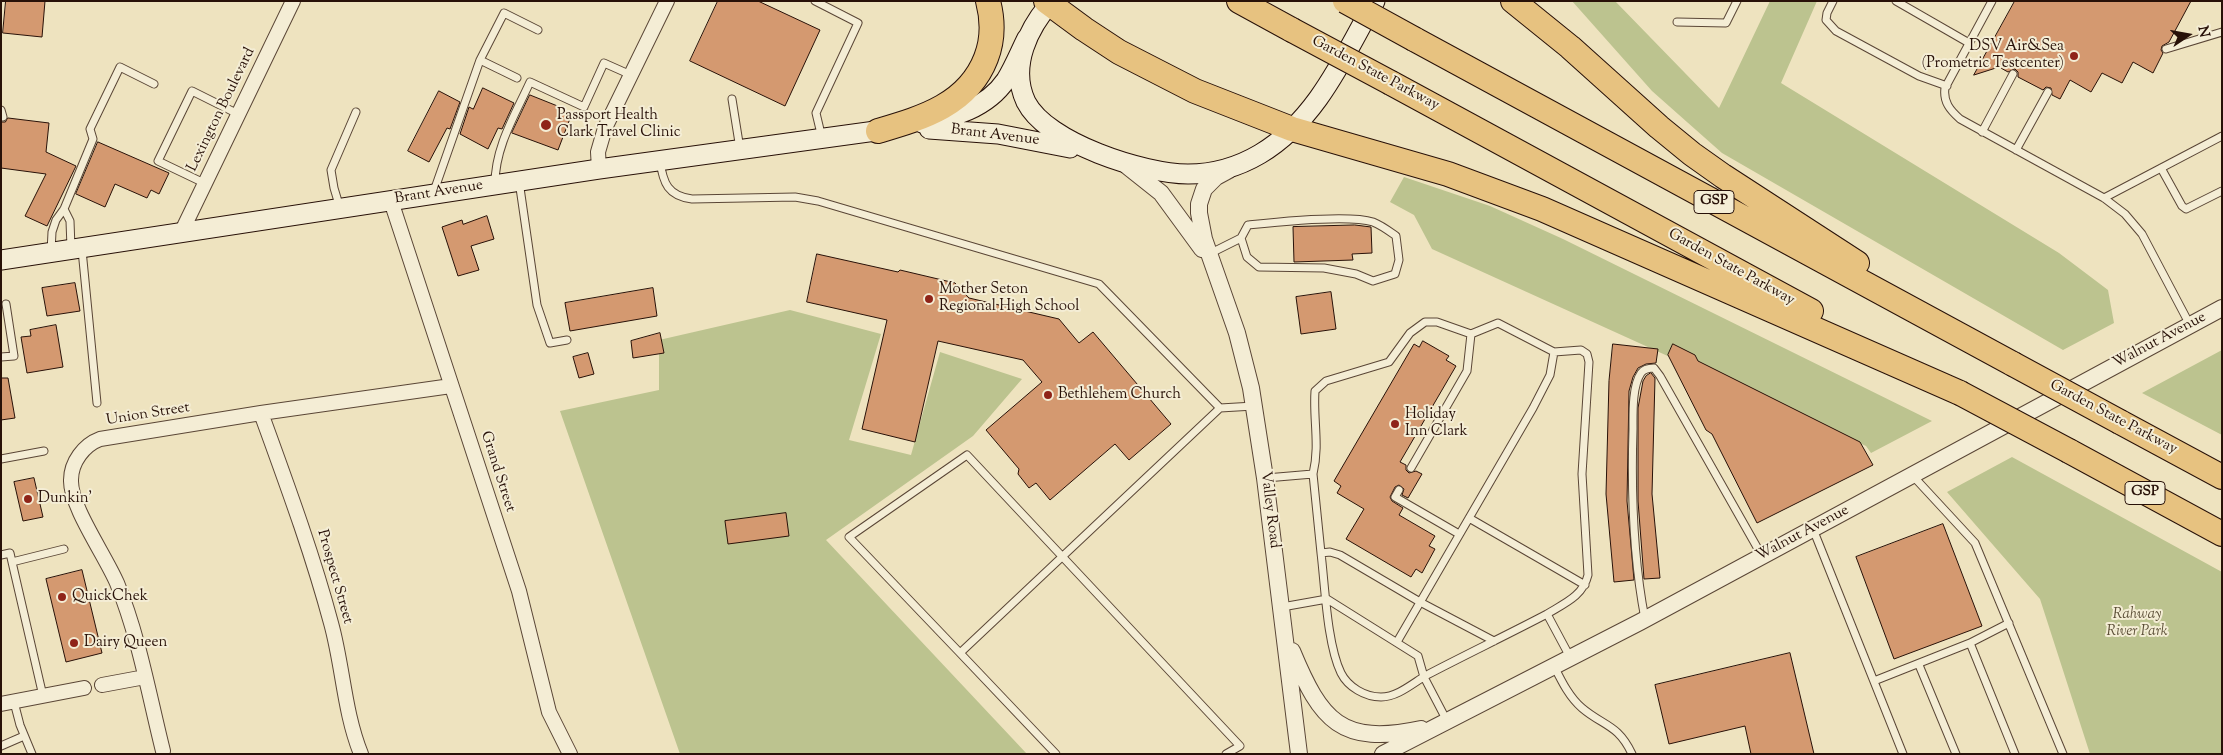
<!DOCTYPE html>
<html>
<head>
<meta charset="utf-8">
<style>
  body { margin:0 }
  #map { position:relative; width:2223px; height:755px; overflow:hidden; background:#eee3bf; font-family:"Sorts Mill Goudy",serif }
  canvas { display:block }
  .frame { position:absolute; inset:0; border:2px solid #281108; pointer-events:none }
  .north { position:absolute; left:2163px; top:10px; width:50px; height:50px; -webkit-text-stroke:4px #f4edd5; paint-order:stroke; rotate:78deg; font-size:14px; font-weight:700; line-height:20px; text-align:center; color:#281108 }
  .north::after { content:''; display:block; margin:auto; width:18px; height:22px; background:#281108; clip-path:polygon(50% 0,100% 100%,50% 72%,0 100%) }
</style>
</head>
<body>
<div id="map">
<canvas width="2223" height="755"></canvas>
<div class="frame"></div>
<div class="north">N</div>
</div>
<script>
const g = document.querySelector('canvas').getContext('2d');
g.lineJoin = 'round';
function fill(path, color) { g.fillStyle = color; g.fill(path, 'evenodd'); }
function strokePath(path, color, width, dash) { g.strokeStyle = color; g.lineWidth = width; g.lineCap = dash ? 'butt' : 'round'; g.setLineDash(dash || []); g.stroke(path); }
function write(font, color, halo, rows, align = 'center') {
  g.font = font + ' "Sorts Mill Goudy",serif'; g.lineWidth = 4; g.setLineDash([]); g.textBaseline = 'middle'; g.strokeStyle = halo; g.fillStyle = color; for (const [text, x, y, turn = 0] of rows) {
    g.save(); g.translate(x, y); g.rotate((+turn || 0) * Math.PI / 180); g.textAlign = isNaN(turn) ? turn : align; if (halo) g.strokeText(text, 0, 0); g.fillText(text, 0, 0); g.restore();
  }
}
fill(new Path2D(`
  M1572,1h43l104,107 51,-107h47l-36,82 278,170 49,37 6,33 -51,27 -341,-197 -70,-62z
  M1404,177l86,29 73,33 369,182 -61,32 -5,-7 -434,-197 -18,-34 -24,-13z
  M790,310l91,24 -32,106 62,15 29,-103 82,27 -49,57 -147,104 201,214h-347l-120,-343 99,-21v-50z
  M2222,350v85l-80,-42z
  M2012,457l210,115v182h-132l-50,-155 -93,-107z`), '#bcc38f');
const building = new Path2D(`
  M6,1h39l-3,36 -39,-4z
  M718,1h40l62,29 -35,76 -95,-45z
  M2015,1h176l-22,41 -7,4 -1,4 2,3 -10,20 -20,-11 -11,21 -20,-10 -11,19 -21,-12 -10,19 -8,-4 -1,-7 -5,-1 -3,3 -25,-13v-5l-3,-3 -7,3 -9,-5 -25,8z
  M483,88l31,15 -12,26 -4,-1 -10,21 -28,-15 9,-27 4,2z
  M439,91l21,11 -10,27 -3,-1 -18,34 -21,-11z
  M530,95l30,12 -2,4 13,5 -13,34 -46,-17z
  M8,118l41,5 -3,29 30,14 -29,60 -22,-10 21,-42 -45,-6v-46h4z
  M98,142l71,31 -10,21 -8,-4 -4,8 -32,-14 -10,23 -29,-13z
  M487,216l7,23 -23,7 8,24 -21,6 -16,-49 20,-7 1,4z
  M1355,225l16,2 1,26 -20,1 1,6 -59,2 -1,-35z
  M817,254l81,18 2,-2 55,13 14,15 90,21 20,24 14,-11 78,92 -42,36 -14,-16 -65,56 -14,-17 -7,5 -11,-14 1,-5 -33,-39 56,-48 -19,-22 -85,-19 -23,101 -53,-13 25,-109 -80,-18z
  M75,283l5,28 -33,5 -5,-28z
  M653,288l4,28 -87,15 -5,-28z
  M1331,292l5,37 -35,5 -5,-37z
  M56,325l7,42 -36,6 -6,-36 10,-1 -1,-6z
  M660,333l4,20 -31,5 -2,-17z
  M1423,341l26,15 -3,4 10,6 -56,96 6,3v5l3,3 7,-2 6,3 -14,24 -6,-3 2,-6 -5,-4 -4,2 -5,10 2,4 11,7 -4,7 36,21 -6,10 6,3 -13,24 -6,-4 -5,8 -65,-38 18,-30 -27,-16 4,-7 -7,-5 80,-137 5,3z
  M1613,344l45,5 -2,14 -10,1 -8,4 -5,9 -4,14 -2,110 7,79 -20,2 -8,-88 3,-113z
  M1673,344l22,11 3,6 162,81 13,23 -116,58 -45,-89 -6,-4 -38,-75z
  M588,353l6,21 -15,4 -6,-21z
  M1651,373l4,5 -3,116 8,84 -16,1 -6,-78v-93l5,-27 3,-5z
  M1,378h7l7,40 -14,2z
  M34,478l9,39 -20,4 -9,-39z
  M786,513l3,23 -61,8 -3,-23z
  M1943,524l39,102 -88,33 -38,-102z
  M82,570l20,83 -36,9 -20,-83z
  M1790,653l24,101h-63l-6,-28 -76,18 -14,-59z`);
fill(building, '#d49970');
strokePath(building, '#281108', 1);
const service = new Path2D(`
  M815,1l43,22 -42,90 6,25
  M1833,1l-6,12 -1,7 10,11 83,45 28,10
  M1896,1l73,42
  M1992,1l-47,87c-2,14 5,22 15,31l144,79 21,16 17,20 48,91
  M1677,22l49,1 11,-22
  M2166,49l56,-17
  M480,60l37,18
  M732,99l8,50
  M1,110l2,7
  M1982,132l31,-58
  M2016,150l32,-58
  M660,161c3,22 8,35 32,38l103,-2 23,4 281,83 121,124 34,-2
  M2161,168l21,38 4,3 36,-18
  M519,181l18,124 13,38 17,-3
  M204,183l-46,-22 34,-70 46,23
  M495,184c0,-37 20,-69 35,-102l54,25 20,-44 27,12
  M434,191l46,-131 24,-47 34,17
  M2104,198l118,-62
  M340,208l-6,-20 -3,-18 25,-58
  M64,209l6,12 1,27
  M82,250l15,153
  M51,252l1,-20 4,-12 8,-11 29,-70 -3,-10 30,-62 34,17
  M1209,254l32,-16 6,19 12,10 65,1 32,6 17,7 22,-7 4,-14 -3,-24c-7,-5 -15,-11 -23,-14 -25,-8 -97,0 -125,3l-7,13
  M1554,352l27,-2 6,4 2,8 -7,112 6,101c-5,21 -23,28 -41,39l23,43
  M1,357l13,-1 -8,-52
  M1,459l43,-8
  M1411,468l56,-97 4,-37
  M1313,474l8,79 9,-1 10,3 80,47 74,39
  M1913,476l62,67 88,211
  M1266,478l47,-4c7,-29 0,-54 2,-83l11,-10 63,-19 21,-29 15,-11h12l34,12 27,-11 56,29 -4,23 -17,33 -136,234
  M1399,490l-4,7 64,37
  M1469,518l116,67
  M1813,529l90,225
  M1321,553c4,33 6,91 20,120 7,14 24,24 40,24 16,0 31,-13 44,-21 40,-21 82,-41 122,-62
  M1,555l9,-2 2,9
  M1282,607l45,-8 91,57 6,21 23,44
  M1645,619c-12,-62 -14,-126 -12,-190 0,-15 -1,-43 8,-56 3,-4 9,-5 13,-5l6,8 102,180
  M1970,643l45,111
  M960,653l-111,-116 118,-82 273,291 -14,8
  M1919,665l37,89
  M1554,666c7,14 15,31 28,42 21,18 36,16 50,46
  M1874,681l96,-38 39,-20
  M43,696l-31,-134 52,-13
  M14,702l6,23 12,29
  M1,746l23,-10
  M1056,754l-96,-101 260,-245`);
const minor = new Path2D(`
  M599,169l-1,-17 7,-24 62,-127
  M391,201l128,390 30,121 21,42
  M181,233l112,-232
  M261,413c25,69 51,139 70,210 12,43 13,89 30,131
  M102,685l43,-8
  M1,704l83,-16
  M163,751c-14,-56 -24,-114 -46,-168 -12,-28 -47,-77 -46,-103 0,-18 13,-35 29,-41l161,-26 190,-27`);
const tertiary = new Path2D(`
  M1127,166l34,27 41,56
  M1229,170l-13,7 -12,12 -5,15v9l5,26 33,94 14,55 14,90 34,276
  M1292,651c29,70 49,95 129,78
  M1383,754l257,-132 582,-314`);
const secondary = new Path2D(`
  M1052,1c-23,26 -43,65 -26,101 21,41 118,72 162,72 25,0 50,-7 72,-20 57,-34 84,-98 115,-153
  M922,123c31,-5 65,-15 84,-43 8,-13 14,-28 21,-42
  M929,129l69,5 72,14
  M1,260l598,-91 291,-40`);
const motorway = new Path2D(`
  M1046,1l38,28 35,23 76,39 97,38 156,45 94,35 418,184
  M1239,1l53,29
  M1513,1l57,46 89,80 33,27 31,22 134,87
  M1414,39l599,325
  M1391,83l420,228
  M878,131c44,-13 90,-26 108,-73 7,-18 7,-38 2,-57
  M2120,422l102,55
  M2069,451l153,83`);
strokePath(service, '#5a4636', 9);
strokePath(minor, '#5a4636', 16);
strokePath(tertiary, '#5a4636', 18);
strokePath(secondary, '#281108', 21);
strokePath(motorway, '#281108', 26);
strokePath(service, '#f4edd5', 7);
strokePath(minor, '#f4edd5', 14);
strokePath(tertiary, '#f4edd5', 16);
strokePath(secondary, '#f4edd5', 19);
strokePath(motorway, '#e7c280', 24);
const motorwayBridge = new Path2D(`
  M1345,1l69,38
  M1292,30l99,53
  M2013,364l107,58
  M1960,393l109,58`);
strokePath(motorwayBridge, '#281108', 26, []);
strokePath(motorwayBridge, '#e7c280', 24);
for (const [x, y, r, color] of [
  [2074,56,5,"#8f2418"],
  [546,125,6,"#8f2418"],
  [929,299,5,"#8f2418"],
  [1048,395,5,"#8f2418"],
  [1395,424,5,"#8f2418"],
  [28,499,5,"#8f2418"],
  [62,597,5,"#8f2418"],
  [74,643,5,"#8f2418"]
]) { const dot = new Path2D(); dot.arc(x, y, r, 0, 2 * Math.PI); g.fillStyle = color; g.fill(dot); strokePath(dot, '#f4edd5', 2); }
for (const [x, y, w] of [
  [1714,202,40],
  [2145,493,40]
]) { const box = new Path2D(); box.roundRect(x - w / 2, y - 11.5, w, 23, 4); g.fillStyle = '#f4edd5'; g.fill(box); strokePath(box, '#281108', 1); }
write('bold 14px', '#281108', null, [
  ["GSP",1714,202],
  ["GSP",2145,493]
]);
write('15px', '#281108', '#f4edd5', [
  ["DSV Air&Sea",2064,47,"right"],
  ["(Prometric Testcenter)",2064,64,"right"],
  ["Passport Health",557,116],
  ["Clark Travel Clinic",557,133],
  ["Mother Seton",939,290],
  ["Regional High School",939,307],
  ["Bethlehem Church",1058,395],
  ["Holiday",1405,415],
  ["Inn Clark",1405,432],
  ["Dunkin'",38,499],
  ["QuickChek",72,597],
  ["Dairy Queen",84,643]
], 'left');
write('15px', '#281108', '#f4edd5', [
  ["Garden State Parkway",1375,74,28],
  ["Lexington Boulevard",222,110,-64],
  ["Brant Avenue",995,136,7],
  ["Brant Avenue",439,193,-9],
  ["Garden State Parkway",1731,268,29],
  ["Walnut Avenue",2160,341,-28],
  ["Union Street",148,415,-9],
  ["Garden State Parkway",2113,418,28],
  ["Grand Street",497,472,72],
  ["Valley Road",1269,510,83],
  ["Walnut Avenue",1803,534,-28],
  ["Prospect Street",334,577,74]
]);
write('italic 15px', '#5c4f37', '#f4edd5', [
  ["Rahway",2137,615],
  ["River Park",2137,632]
]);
</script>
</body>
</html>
